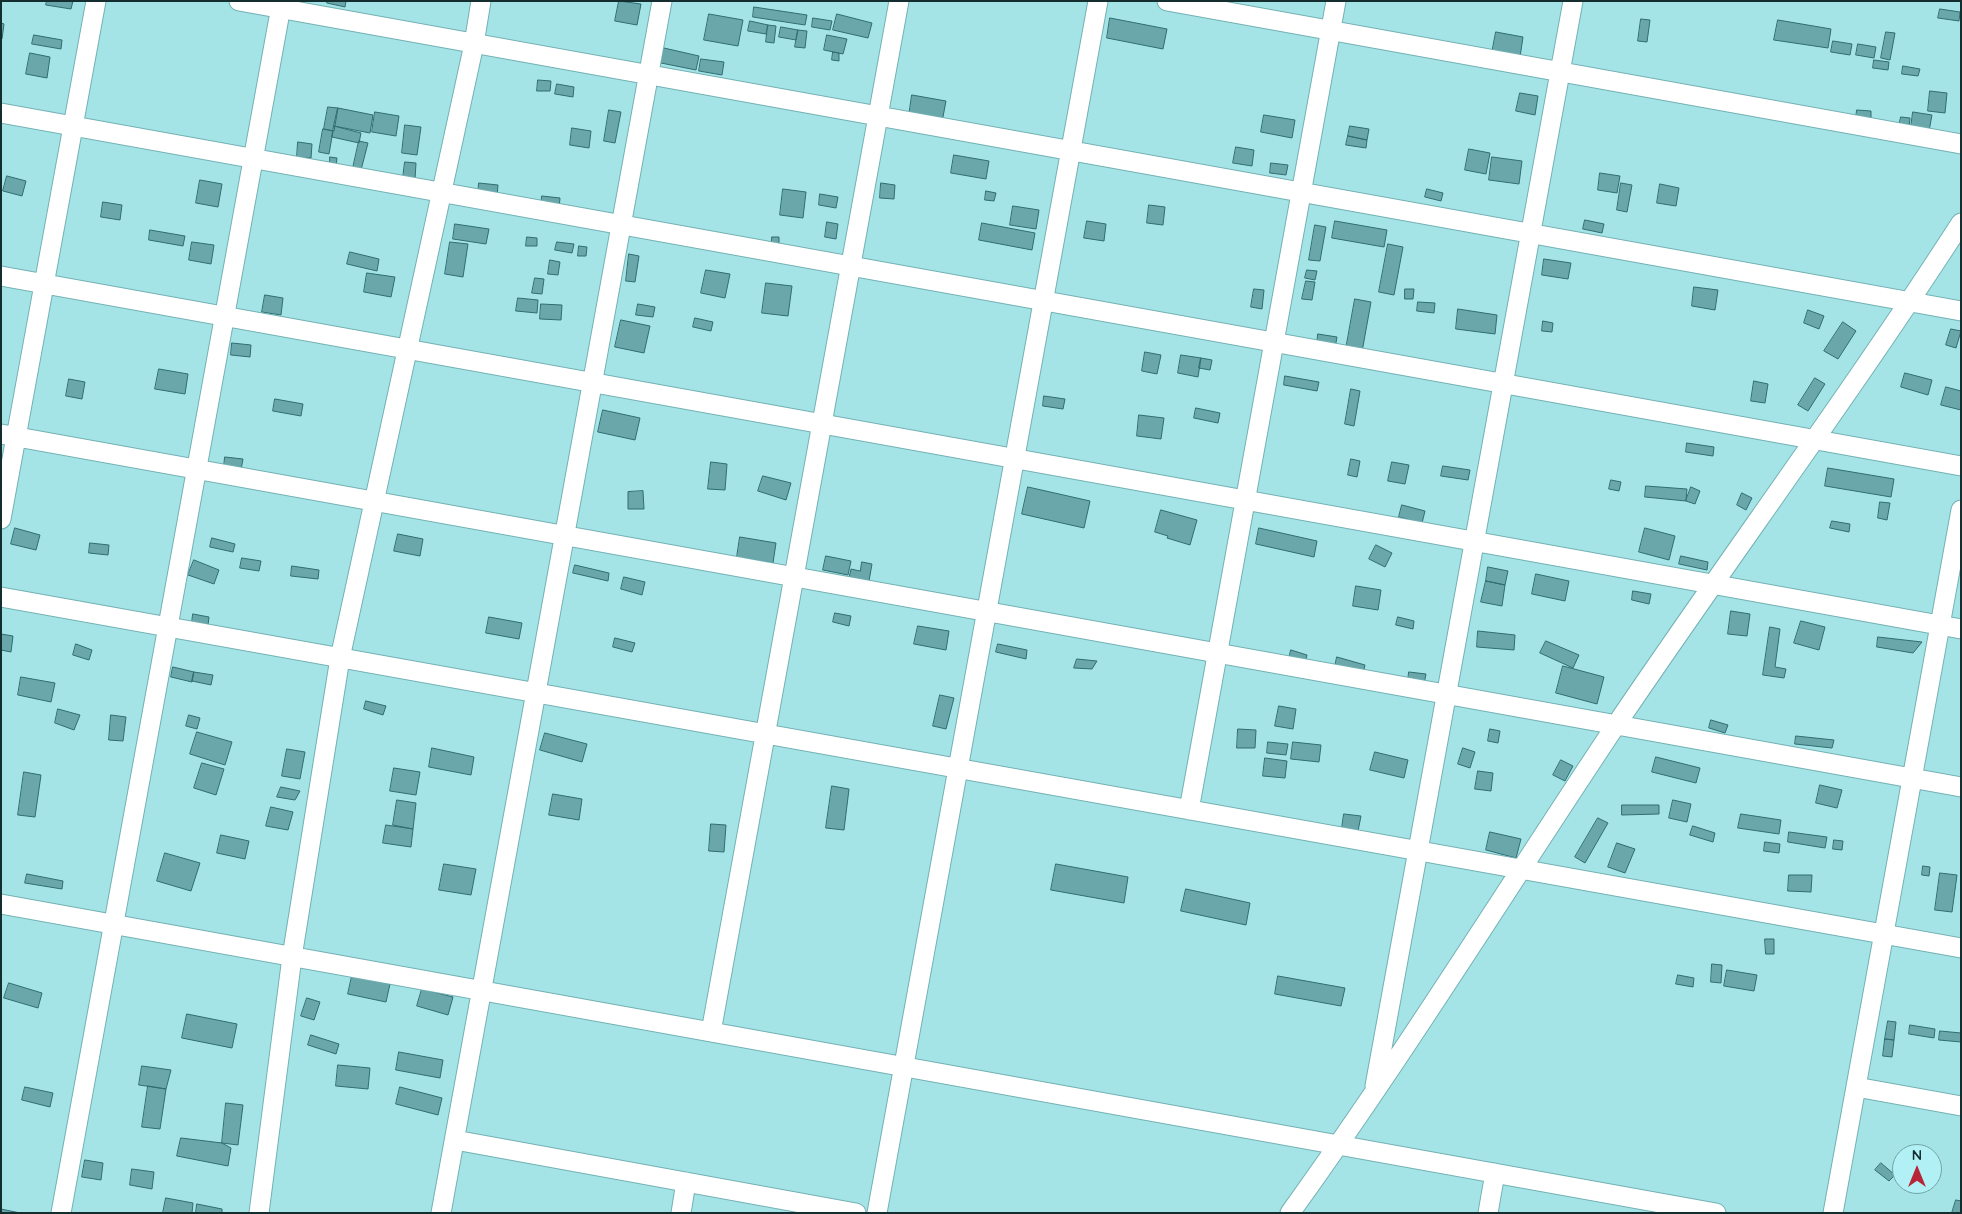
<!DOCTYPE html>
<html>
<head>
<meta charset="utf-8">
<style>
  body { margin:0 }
  #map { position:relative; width:1962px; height:1214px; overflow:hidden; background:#a4e4e7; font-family:Quicksand,sans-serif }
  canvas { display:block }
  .frame { position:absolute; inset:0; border:2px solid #142e30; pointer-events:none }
  .north { position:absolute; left:1892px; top:1144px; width:50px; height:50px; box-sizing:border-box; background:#b1f1f5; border:1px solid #72a3a6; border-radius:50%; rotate:0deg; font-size:14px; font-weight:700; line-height:20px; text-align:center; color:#142e30 }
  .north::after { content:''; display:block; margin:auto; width:18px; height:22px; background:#b72637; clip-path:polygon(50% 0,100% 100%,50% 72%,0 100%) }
</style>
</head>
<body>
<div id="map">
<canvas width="1962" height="1214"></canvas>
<div class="frame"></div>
<div class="north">N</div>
</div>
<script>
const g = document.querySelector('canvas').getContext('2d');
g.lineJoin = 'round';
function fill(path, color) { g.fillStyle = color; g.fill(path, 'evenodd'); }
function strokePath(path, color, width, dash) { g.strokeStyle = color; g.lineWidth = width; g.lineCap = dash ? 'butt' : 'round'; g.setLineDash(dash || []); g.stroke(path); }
const building = new Path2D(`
  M47,1h26l-2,8 -25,-4z
  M327,1h19l-1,6 -18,-4z
  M619,1l22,3 -4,21 -22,-4z
  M754,7l53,8 -2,10 -52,-8z
  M1940,9l20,3 -1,9 -21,-3z
  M709,14l34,6 -5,26 -34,-6z
  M837,14l35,9 -4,15 -35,-8z
  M813,18l19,3 -2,9 -18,-3z
  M1110,18l57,11 -4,20 -56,-11z
  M1641,19l9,1 -3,22 -9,-1z
  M1778,20l53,9 -3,19 -54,-8z
  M750,21l18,4 -2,9 -18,-3z
  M1,23l3,1 -2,15h-1z
  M768,25l8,1 -2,17 -8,-1z
  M781,27l17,3 -2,10 -17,-3z
  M798,30l9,1 -2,17 -10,-1z
  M1496,32l27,5 -3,20 -28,-4z
  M1886,32l9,1 -5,27 -9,-2z
  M34,35l28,5 -1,9 -29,-5z
  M827,35l20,4 -4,15 -19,-4z
  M1833,41l19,3 -2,11 -19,-3z
  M1858,44l18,3 -2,11 -18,-3z
  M664,48l35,8 -3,14 -35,-7z
  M833,52l6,1v8l-7,-1z
  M30,53l20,4 -3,21 -21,-4z
  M701,59l23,3 -2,13 -23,-4z
  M1874,60l15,2 -1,8 -15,-2z
  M1903,66l17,3 -2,7 -16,-2z
  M538,80l13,1 -1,10h-13z
  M557,84l17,3 -1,10 -18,-3z
  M1930,91l17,2 -2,20 -17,-2z
  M1520,93l18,3 -3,19 -19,-4z
  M912,95l34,6 -4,21 -33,-6z
  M328,107l10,1 -4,23 -10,-2z
  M338,108l35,7 -3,18 -36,-7z
  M609,110l12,2 -6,31 -11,-2z
  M1857,110l14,1v8l-15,-1z
  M375,112l24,4 -3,20 -24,-4z
  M1913,112l19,3 -3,16 -18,-3z
  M1264,115l31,5 -3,18 -31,-6z
  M1901,117l9,1 -1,10 -10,-2z
  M405,125l16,2 -4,28 -15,-2z
  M334,126l27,7 -2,10 -27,-6z
  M1350,126l19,3 -2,11 -19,-4z
  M572,128l19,3 -2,17 -19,-3z
  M323,129l10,2 -4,23 -10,-2z
  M1348,136l19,4 -1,8 -20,-3z
  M359,141l9,2 -7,27 -8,-2z
  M298,142l14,2 -1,14 -14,-1z
  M1236,147l18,3 -2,16 -19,-3z
  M1469,149l21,4 -4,21 -21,-4z
  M954,155l35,6 -3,18 -35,-6z
  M330,157l7,1 -1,8 -6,-1z
  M1492,157l30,4 -3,23 -30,-4z
  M405,162l11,1 -1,16 -12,-1z
  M1271,163l17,2 -2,10 -16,-2z
  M1600,173l20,3 -3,17 -19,-3z
  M7,176l19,5 -4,15 -19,-5z
  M200,180l22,4 -4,23 -22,-4z
  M479,183l19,2 -1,11 -19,-2z
  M881,183l14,2 -1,14 -14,-1z
  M1621,183l11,2 -5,27 -10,-2z
  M1660,184l19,4 -3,18 -19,-3z
  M783,189l23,3 -3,26 -23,-3z
  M1427,189l16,4 -2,8 -16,-4z
  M986,191l10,2 -2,8 -9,-1z
  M820,194l18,3 -2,11 -17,-3z
  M542,196l18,2 -1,11 -18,-2z
  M103,202l19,3 -2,15 -19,-3z
  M1149,205l16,2 -2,18 -16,-2z
  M1013,206l26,4 -3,19 -26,-4z
  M1585,220l19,4 -2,9 -19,-4z
  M1087,221l19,3 -2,17 -20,-3z
  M1335,221l52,9 -3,17 -52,-9z
  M827,222l11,2 -2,15 -11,-2z
  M982,223l53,10 -3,17 -53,-10z
  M455,224l34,5 -3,15 -33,-5z
  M1315,225l11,2 -6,34 -11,-1z
  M150,230l35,6 -2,10 -34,-6z
  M527,237l10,1v8h-11z
  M772,237h7v9h-7z
  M192,242l22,3 -3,19 -22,-4z
  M450,242l18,2 -5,33 -18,-3z
  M557,242l17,2 -2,9 -17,-3z
  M1388,244l15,3 -9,48 -15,-3z
  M579,246l8,1 -1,9h-8z
  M350,252l29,7 -2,12 -30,-7z
  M629,254l10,2 -4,26 -9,-1z
  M1544,259l27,4 -3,16 -26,-4z
  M550,260l10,2 -2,13 -10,-1z
  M706,270l24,4 -5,24 -24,-5z
  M1307,270l10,1 -2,9 -10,-2z
  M367,273l28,4 -4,20 -27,-5z
  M535,278l9,1 -2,15 -10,-1z
  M1306,281l9,1 -3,18 -10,-1z
  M766,283l26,3 -4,30 -26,-3z
  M1694,287l24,3 -3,20 -23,-4z
  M1254,289l10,1 -2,19 -11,-2z
  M1405,289h9l-1,10h-8z
  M265,295l18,3 -2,17 -19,-3z
  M518,298l20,2 -1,13 -21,-2z
  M1355,299l16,3 -9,50 -16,-3z
  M1418,302l17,1 -1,10 -17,-2z
  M541,304l21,1 -1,15 -21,-1z
  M638,304l17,3 -2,10 -17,-2z
  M1458,309l39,6 -2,19 -39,-5z
  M1808,310l16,6 -5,13 -15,-6z
  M695,318l18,4 -2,9 -18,-4z
  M621,320l29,6 -6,27 -29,-6z
  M1543,321l10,2 -1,9 -10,-1z
  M1843,322l13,9 -18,28 -14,-8z
  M1951,329l10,2 -5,17 -10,-3z
  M1318,334l19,3 -2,11 -18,-3z
  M232,343l19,2 -1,12 -19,-2z
  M1145,352l16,3 -4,19 -15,-3z
  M1181,355l20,3 -3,19 -20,-4z
  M1201,358l11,2 -2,10 -11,-2z
  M159,369l29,5 -3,20 -30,-5z
  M1905,373l27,7 -4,15 -27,-8z
  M1285,376l34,6 -2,9 -33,-6z
  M1815,378l10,6 -17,27 -10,-6z
  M69,379l16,3 -3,17 -16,-3z
  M1754,381l14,3 -3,19 -14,-2z
  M1946,387l15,4v19l-20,-5z
  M1351,389l9,2 -6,35 -9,-2z
  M1044,396l21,3 -2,10 -20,-3z
  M275,399l28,5 -2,12 -28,-5z
  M1196,408l24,5 -2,10 -24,-5z
  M603,410l37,8 -5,22 -37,-8z
  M1139,415l25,3 -3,21 -24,-3z
  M1687,443l27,4 -1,9 -27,-4z
  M225,457l18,2 -2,11 -17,-3z
  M1351,459l9,2 -3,16 -9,-2z
  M711,462l16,2 -2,26 -17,-1z
  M1392,462l17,3 -4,19 -17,-3z
  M1443,466l27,4 -2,10 -27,-4z
  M1828,468l66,11 -3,18 -66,-11z
  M763,476l28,7 -5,17 -28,-9z
  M1611,480l10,2 -2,9 -10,-2z
  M1646,486l41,3 -1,12 -41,-4z
  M1028,487l62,14 -6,27 -62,-14z
  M1691,487l9,4 -5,13 -9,-3z
  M643,491l1,18h-16v-17z
  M1742,493l10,5 -6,12 -9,-5z
  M1880,502l10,1 -3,17 -9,-2z
  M1402,505l23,6 -3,12 -23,-6z
  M1161,510l36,10 -7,25 -23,-7 1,-2 -13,-4z
  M1832,521l18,3 -1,8 -19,-4z
  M15,528l25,7 -4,15 -25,-6z
  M1259,528l58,13 -3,16 -58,-13z
  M1645,528l30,8 -6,24 -30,-8z
  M398,534l25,5 -3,17 -26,-5z
  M740,537l36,6 -3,20 -36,-6z
  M212,538l23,6 -2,8 -23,-5z
  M90,543l19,2 -1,10 -19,-2z
  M1376,545l16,8 -7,14 -16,-8z
  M826,556l25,5 -3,14 -25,-5z
  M1681,556l27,6 -1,8 -28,-6z
  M242,558l19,3 -2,10 -19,-3z
  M194,560l25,10 -5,14 -26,-9z
  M862,562l10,2 -3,17 -20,-3 2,-9 9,2z
  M575,565l34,8 -1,8 -35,-8z
  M292,566l27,4 -1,9 -27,-3z
  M1488,567l20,4 -3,14 -19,-4z
  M1536,574l33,7 -4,20 -33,-7z
  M624,577l21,5 -3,13 -21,-6z
  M1486,581l19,4 -3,21 -21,-4z
  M1356,586l25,4 -3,20 -25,-4z
  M1633,591l18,3 -2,10 -17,-4z
  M1731,611l19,3 -3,22 -19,-2z
  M835,613l16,3 -2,10 -16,-4z
  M193,614l16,3 -1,8 -16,-2z
  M489,617l33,6 -3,16 -33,-6z
  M1398,617l16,4 -1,8 -17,-4z
  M1801,621l24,6 -6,23 -25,-7z
  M918,626l31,5 -3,19 -32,-6z
  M1770,627l10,2 -5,38 11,2 -2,9 -21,-3z
  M1478,631l37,4 -1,15 -37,-3z
  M1,634l12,2 -2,16 -10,-2z
  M1878,637l44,5 -9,11 -36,-6z
  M615,638l20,5 -3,9 -19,-5z
  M1546,641l33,14 -6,13 -33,-15z
  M76,644l16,6 -3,10 -16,-5z
  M998,644l29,6 -1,9 -30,-7z
  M1291,650l16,5 -2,8 -16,-4z
  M1337,657l28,8 -2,9 -28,-7z
  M1077,659l20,2 -5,8 -18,-1z
  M1563,666l41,11 -7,27 -41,-11z
  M173,667l21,5 -2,10 -21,-5z
  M194,672l19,3 -2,10 -19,-4z
  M1409,672l17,2 -2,10 -16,-3z
  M21,677l34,6 -4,19 -33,-7z
  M940,695l14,3 -8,31 -13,-3z
  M366,701l20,5 -3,9 -19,-6z
  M1279,706l17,3 -3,20 -18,-3z
  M58,709l22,6 -6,15 -19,-7z
  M111,715l15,2 -3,24 -14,-1z
  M189,715l11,3 -3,11 -11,-3z
  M1711,720l17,5 -3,8 -16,-5z
  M1238,729l18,1 -1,18h-18z
  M1490,729l10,2 -2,12 -10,-2z
  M197,732l35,10 -7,23 -35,-11z
  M545,733l42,11 -5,18 -42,-12z
  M1796,736l38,4 -2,8 -37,-4z
  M1268,742l20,2 -2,11 -19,-2z
  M1293,742l28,3 -2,17 -28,-3z
  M432,748l42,9 -3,18 -42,-8z
  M1463,748l12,4 -5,16 -12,-4z
  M287,749l18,3 -5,27 -18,-3z
  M1375,752l33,8 -4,18 -34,-8z
  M1656,757l44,11 -4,15 -44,-11z
  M1265,758l22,3 -2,17 -22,-2z
  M1561,760l12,6 -8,15 -12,-6z
  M202,763l22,6 -8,26 -22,-7z
  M394,768l26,4 -4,23 -26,-4z
  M1478,771l15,2 -2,18 -16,-2z
  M24,772l17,3 -6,42 -17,-2z
  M1820,785l22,5 -5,18 -21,-5z
  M832,786l17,3 -5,41 -18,-2z
  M281,787l19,4 -5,9 -18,-3z
  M553,794l29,5 -3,21 -30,-5z
  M397,800l19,3 -3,26 -20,-4z
  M1673,800l18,4 -4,18 -18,-4z
  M1622,805h37v9l-37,1z
  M271,807l22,5 -5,18 -22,-4z
  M1344,814l17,2 -3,15 -16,-3z
  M1741,814l40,6 -2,14 -41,-6z
  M1598,818l10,5 -23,40 -10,-6z
  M711,824l15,1 -2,27 -15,-1z
  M386,825l27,4 -2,18 -28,-4z
  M1693,826l22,7 -2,9 -23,-7z
  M1490,832l31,7 -5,19 -30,-8z
  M1789,832l38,5 -2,11 -37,-6z
  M221,835l28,6 -4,18 -28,-6z
  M1834,840l9,1 -1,9 -9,-1z
  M1765,842l15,2 -1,9 -15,-2z
  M1617,843l18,6 -10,24 -17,-6z
  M165,853l35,10 -9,28 -34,-10z
  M444,864l32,5 -5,26 -32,-5z
  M1056,864l72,13 -4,26 -73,-13z
  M1923,866l7,1 -1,9 -7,-1z
  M1940,873l17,2 -5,37 -17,-2z
  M27,874l36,7 -1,8 -37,-6z
  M1789,875h23l-1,17 -23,-1z
  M1186,889l64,14 -4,22 -65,-14z
  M1765,939h9v15h-8z
  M1712,964l10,1 -1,18 -10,-1z
  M1727,970l30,5 -3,16 -30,-5z
  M1678,975l16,3 -1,9 -17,-3z
  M352,976l38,8 -4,18 -38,-8z
  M1278,976l67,12 -4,18 -66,-12z
  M9,983l33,10 -4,15 -34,-10z
  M422,989l31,8 -5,18 -31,-9z
  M307,998l13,4 -6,18 -13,-4z
  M187,1014l50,10 -5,24 -50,-10z
  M1888,1021l8,1 -2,18 -9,-1z
  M1910,1025l25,4 -1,9 -25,-4z
  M1940,1031l21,2v9l-22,-2z
  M311,1035l28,9 -3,10 -28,-9z
  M1885,1039l9,1 -2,17 -9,-1z
  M399,1052l44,8 -3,18 -44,-8z
  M338,1065l32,3 -2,21 -32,-3z
  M142,1066l29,4 -5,19 -27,-4z
  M148,1086l18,3 -6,40 -18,-2z
  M25,1087l28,6 -3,14 -28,-7z
  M400,1087l42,11 -4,17 -42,-11z
  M226,1103l17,2 -5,40 -16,-2z
  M181,1138l41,5 9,5 -3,18 -51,-10z
  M85,1160l18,3 -2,17 -19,-3z
  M1881,1163l14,12 -6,6 -14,-11z
  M132,1169l22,3 -2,17 -22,-4z
  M166,1198l27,5 -1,10h-29z
  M1956,1200l5,1v12h-9z
  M197,1204l25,5v4h-26z
  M1,1209l19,4h-19z`);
fill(building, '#69a7aa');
strokePath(building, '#2f6d71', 1);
const minor = new Path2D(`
  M239,1l1722,310
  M1167,1l794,143
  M1,113l1960,353
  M1,276l1960,353
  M1,434l1960,353
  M1,519l95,-518
  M1,597l1960,351
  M1189,810l147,-809
  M1,904l1715,309
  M711,1032l188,-1031
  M1375,1086l198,-1085
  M1856,1087l105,19
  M455,1140l401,73
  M61,1213l221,-1212
  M259,1213l33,-256 48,-299 134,-614 7,-43
  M441,1213l221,-1212
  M681,1213l5,-31
  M877,1213l221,-1212
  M1290,1213c114,-158 216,-323 324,-485 114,-169 236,-333 347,-505
  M1488,1213l7,-40
  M1833,1213l128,-703`);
strokePath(minor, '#73b1b4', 21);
strokePath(minor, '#fff', 19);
</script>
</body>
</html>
